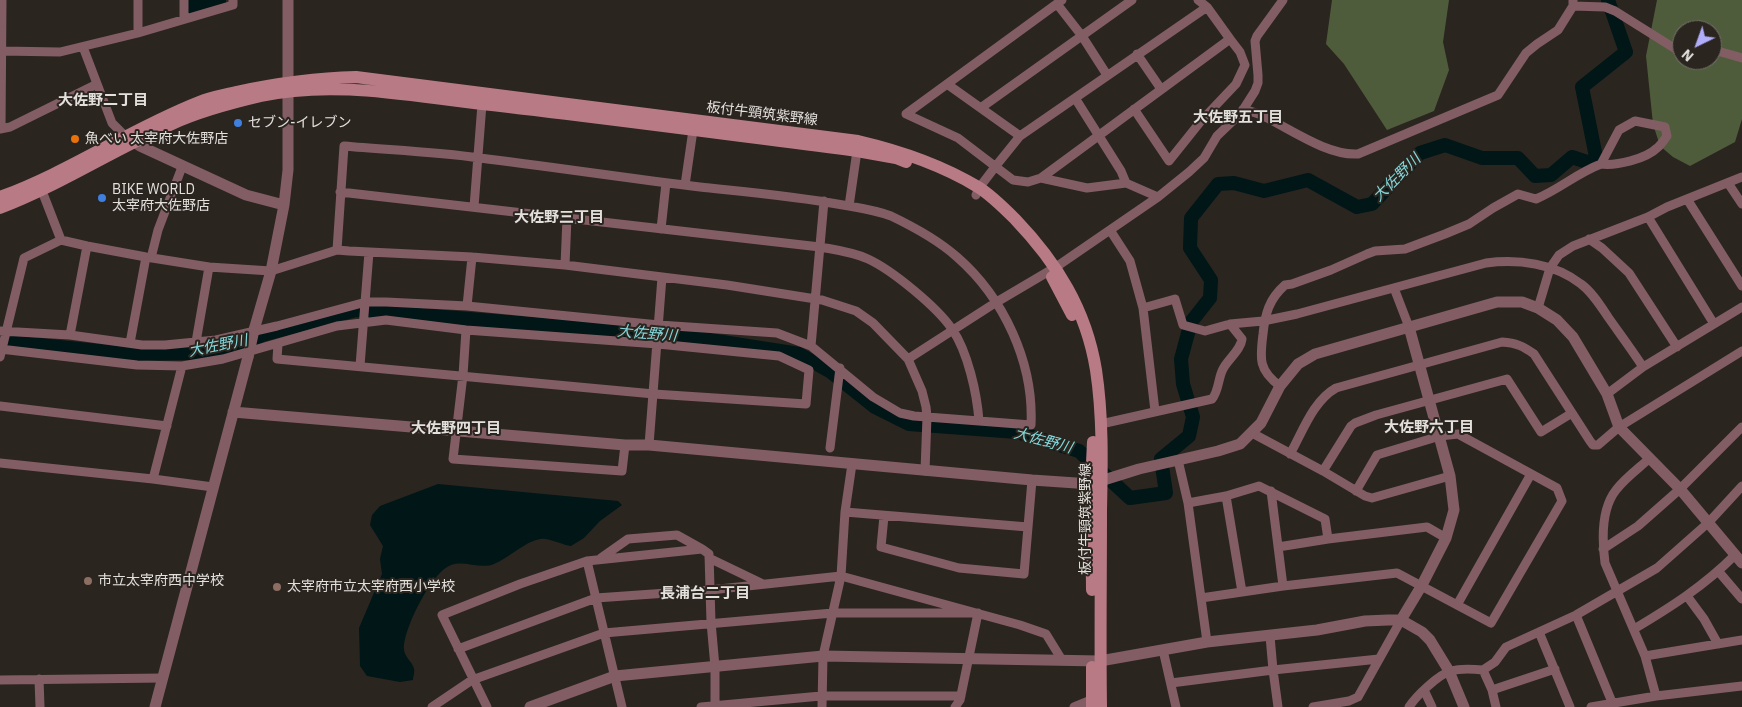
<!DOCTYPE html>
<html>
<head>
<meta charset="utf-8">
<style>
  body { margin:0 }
  #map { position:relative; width:1742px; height:707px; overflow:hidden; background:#2b2520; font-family:"IBM Plex Sans",sans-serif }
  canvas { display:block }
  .north { position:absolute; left:1672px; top:20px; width:50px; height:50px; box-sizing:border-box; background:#2b2520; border:1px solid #75706b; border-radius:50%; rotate:222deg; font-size:14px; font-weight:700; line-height:20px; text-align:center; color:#e3e0dc }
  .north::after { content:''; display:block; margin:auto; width:18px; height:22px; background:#b0adfa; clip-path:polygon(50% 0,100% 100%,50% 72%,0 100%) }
</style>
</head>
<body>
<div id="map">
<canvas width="1742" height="707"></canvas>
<div class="north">N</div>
</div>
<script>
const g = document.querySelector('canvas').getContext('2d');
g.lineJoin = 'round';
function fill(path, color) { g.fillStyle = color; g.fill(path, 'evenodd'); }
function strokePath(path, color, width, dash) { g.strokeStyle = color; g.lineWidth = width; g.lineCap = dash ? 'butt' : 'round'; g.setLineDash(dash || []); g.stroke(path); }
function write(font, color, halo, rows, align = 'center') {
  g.font = font + ' "IBM Plex Sans","Noto Sans JP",sans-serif'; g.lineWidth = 4; g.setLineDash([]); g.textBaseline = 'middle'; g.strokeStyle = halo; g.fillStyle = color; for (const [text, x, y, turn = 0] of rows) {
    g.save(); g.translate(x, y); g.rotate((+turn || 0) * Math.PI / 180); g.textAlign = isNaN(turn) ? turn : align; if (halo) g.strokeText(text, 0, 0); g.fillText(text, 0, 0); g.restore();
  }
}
fill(new Path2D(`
  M1332,0h117l-6,42 6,28 -15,41 -47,19 -43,-66 -18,-20z
  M1657,0h85v119l-7,23 -45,24 -17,-9 -13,-11 -7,-22 -7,-68zM1682,30h30v30h-30z`), '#4f5c3b');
fill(new Path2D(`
  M188,0h38v4l-34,10 -4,-1z
  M438,484l180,17 4,4 -22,16 -16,17 -13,8c-8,-1 -17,-6 -26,-7 -15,-2 -37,20 -51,25 -15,6 -31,-5 -45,2 -18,8 -46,64 -45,83 0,8 9,13 10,20 1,3 -1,8 -1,11l-13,2 -33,-6 -7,-10 -1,-38 23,-54 -2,-15 3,-13 -13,-21 2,-10 8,-9z`), '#001617');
strokePath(new Path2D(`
  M0,341l128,13 63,-1 53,-8 18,-10 94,-25 328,26 115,18 32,18 44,35 34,17 108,8 62,19 51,47 36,-5 -5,-34 28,-23 4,-19 -10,-33 -2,-25 10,-37 19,-24 1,-18 -21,-32 1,-30 27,-34 16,-1 30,8 44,-11 49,27 15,-3 48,-51 25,-8 37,13h36l17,18 16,-1 21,-18 18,6 6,-6 -14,-70 44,-35 -18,-52`), '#001617', 14);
strokePath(new Path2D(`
  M138,0v33
  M1062,0l-156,114 52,24 55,42 15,2 13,-4 46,10 39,-5 32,14
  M1057,4l25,32 25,39
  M1573,6l32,1 10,4 67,42
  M184,19v-19
  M83,47l29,76 13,13
  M2,51l58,1 78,-19 95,-28v-5
  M1712,51l9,1 21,6
  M1137,54l24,35
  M947,84l73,52
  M1075,98l46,73 5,12
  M982,107l150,-107
  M1134,109l35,52 32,-40 35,-37 9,-19 -5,-13 -10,-13
  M1243,109c8,3 16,4 22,8 27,13 63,39 93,37l140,-59 28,-42 11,-9 21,-14 15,-24v-6
  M1635,121l30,6 2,9c-3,4 -6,9 -10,12 -11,11 -41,18 -56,16l18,-34z
  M0,129l10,-2 87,-43
  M1,129l1,-129
  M1041,178l189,-139 -23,-32 -9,-7
  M1728,183l14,21
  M685,185l8,-55
  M42,191l19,49
  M340,192l480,55c16,3 33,5 48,12 24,11 69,48 84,70 16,23 25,65 27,92
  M976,195l3,-7 16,-21 25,-31 187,-129
  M1687,199l55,87
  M849,206l8,-55
  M474,207l8,-103
  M1648,217l66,107
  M661,229l5,-46
  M1110,230l20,31 13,47 12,103
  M1589,239l13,9 27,25 48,74
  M151,258l7,-28 24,-63
  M565,265l2,-47
  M1394,288l15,39
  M467,306l5,-49
  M1538,308l12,-40 9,-13 14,-9 75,-29 19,-10 75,-30
  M1230,324l33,-3 34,-7 189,-51c32,-4 68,0 95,21 11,8 19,21 27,33 12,17 24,33 35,50
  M466,330l-3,45 -10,84 169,12 3,-26
  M0,331l70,4 72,10h23l51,-5 61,-14 89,-24h20l81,4 192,19 118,8 34,13 62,51 27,16 14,3 117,9c3,-62 -27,-127 -74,-168 -19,-17 -43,-30 -66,-41 -16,-6 -31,-8 -48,-11 -47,-9 -95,-13 -143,-18 -74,-9 -147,-20 -220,-29 -45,-6 -91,-8 -136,-12l-7,104
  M70,335l17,-89
  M196,342l13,-75
  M130,343l16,-86
  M811,346l13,-145
  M0,349l137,16 45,1 41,-7 114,-33 49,-6 80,10 192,14 121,12 30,14 -3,34 -152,-10 -377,-35 1,-15
  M0,357l24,-99 37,-18 26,6 59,11 63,10 62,4 66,-21 12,1 123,6 93,8 162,20 95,15 34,11 17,12 35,36 14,32 4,16 1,10 -2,54
  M908,359l87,-56 61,-36 102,-70 31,-25 15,-14 13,-22 24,-23 14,-22 3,-8v-8l-3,-34 2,-5 26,-36
  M360,366l9,-114
  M1280,386c-22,-16 -20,-28 -17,-52 2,-20 6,-35 22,-49l7,-1 39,-14 36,-16 8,-3 30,-2 40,-15 24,-10 24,-16 25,-14 18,5c24,-10 41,-26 65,-35
  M1607,394l36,-27 99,-60
  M0,406l167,20
  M1101,424l111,-25c7,-8 6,-21 11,-30 5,-10 18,-19 19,-30l-12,-15 -25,7 -22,-6 -8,-26 -32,9
  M1252,433l71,38 42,25 7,2 78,-22
  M649,445l13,-168
  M830,448l10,-80
  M1290,454c13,-23 23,-53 46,-66l166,-46c14,1 21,4 32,12l56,87 3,4h5l21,-18 123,-76
  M1650,458c-11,10 -25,20 -34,32 -15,19 -14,50 -11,73l40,93 11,40
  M1178,460l10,43 19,139
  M0,463l153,16 60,8
  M1323,471l28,-45 4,-3 21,-8 131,-36 34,53 31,-19
  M153,479l29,-113
  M1271,491l12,95
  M1226,496l16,96
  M1188,503l38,-7 33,-10 66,33 3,20
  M845,512l183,15
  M884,516l-3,31 78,21 65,6 8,-94
  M1278,547l50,-8 99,-12 19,11
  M1603,549l35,-23 42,-37 62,-62
  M601,558l27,-19 49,-4 25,14
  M709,558l54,26
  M587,561l35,146
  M1719,572l23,27
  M1687,596l17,23 14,25
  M1201,598l82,-12 114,-13 94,50 71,-122 -5,-13 -99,-54 -18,2 -63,19 -21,36
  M1457,605l74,-131
  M1576,615l38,92
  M1634,629c37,-22 70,-43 101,-74
  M1539,632l31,75
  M1270,636l3,34 5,37
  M458,649l138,-51 114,-8 131,-14 179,49 26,9 16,26
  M1163,650l13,57
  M1645,656l97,-16
  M1483,670l9,20 4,17
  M39,679l1,28
  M0,680l163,-2
  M1171,683l102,-13 106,-11
  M1424,690l8,17
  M1492,690l63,-21
  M432,707l40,-27 132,-47 229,-20h145l-18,87 -5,7
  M487,707l-45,-92 78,-31 67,-23 115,-12 7,5 2,68 4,45v40
  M701,707l120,-11h140
  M822,707l1,-51 18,-80 4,-64 7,-48
  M1074,707l17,-7
  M1313,707l36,-6 9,-4 43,-77
  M1409,707c7,-11 30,-33 42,-36 10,-3 22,-2 32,-1l12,-8 11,-15 70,-32 81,-47 52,-46 33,-36
  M1591,707l65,-11 86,-10`), '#835d64', 9);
strokePath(new Path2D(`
  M128,138l12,8 106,49 38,10
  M254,330l17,-59 13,-66 4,-35v-170
  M233,412l392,33h24l383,35 59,4 48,-15 79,-18 22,-7 21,-21 19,-37 18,-22 17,-10 182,-52h25l16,6 19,12 16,17 34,57 12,33 61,62 62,74
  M1401,620l21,-35 24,-47 8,-28 -4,-34 -41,-149
  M155,707l93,-350
  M530,707l85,-31 208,-20 277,5 107,-19 110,-12 48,-9 23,-1h13l21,12 8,8 19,31 15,36`), '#835d64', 11);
strokePath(new Path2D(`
  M0,197c69,-25 130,-68 199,-95 12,-5 25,-7 37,-10 42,-9 77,-14 120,-15l502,64c43,10 82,23 120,46 13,8 26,21 37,32 42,44 71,90 81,151 7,46 6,94 5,140 0,66 -1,131 0,197
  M0,208c60,-23 113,-58 172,-84 28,-13 59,-21 89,-28 73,-16 148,0 221,8 125,14 250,31 375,47l39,7 10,4
  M1052,277l20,38
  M1092,590l-1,-106 2,-42
  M1092,707v-40`), '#b87b86', 12);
strokePath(new Path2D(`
  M248,357l6,-27`), '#835d64', 11);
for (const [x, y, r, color] of [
  [238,123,5,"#3f7fe0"],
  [75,139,5,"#e8710a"],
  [102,198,5,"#3f7fe0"],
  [88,581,5,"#8d6e63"],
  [277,587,5,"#8d6e63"]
]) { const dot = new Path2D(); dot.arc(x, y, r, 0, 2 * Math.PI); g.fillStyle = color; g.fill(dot); strokePath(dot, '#2b2520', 2); }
write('14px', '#e3e0dc', '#2b2520', [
  ["板付牛頸筑紫野線",762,114,7],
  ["板付牛頸筑紫野線",1086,519,-90]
]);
write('14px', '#e3e0dc', '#2b2520', [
  ["セブン-イレブン",248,123],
  ["魚べい 太宰府大佐野店",85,139],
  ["BIKE WORLD",112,190],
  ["太宰府大佐野店",112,206],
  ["市立太宰府西中学校",98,581],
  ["太宰府市立太宰府西小学校",287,587]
], 'left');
write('bold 15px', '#e3e0dc', '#2b2520', [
  ["大佐野二丁目",103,101],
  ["大佐野五丁目",1238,118],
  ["大佐野三丁目",559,218],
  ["大佐野六丁目",1429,428],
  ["大佐野四丁目",456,429],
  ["長浦台二丁目",705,594]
]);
write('italic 15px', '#82d8db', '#2b2520', [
  ["大佐野川",1397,178,-45],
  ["大佐野川",647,334,5],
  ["大佐野川",218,346,-11],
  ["大佐野川",1043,441,15]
]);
</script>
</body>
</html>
